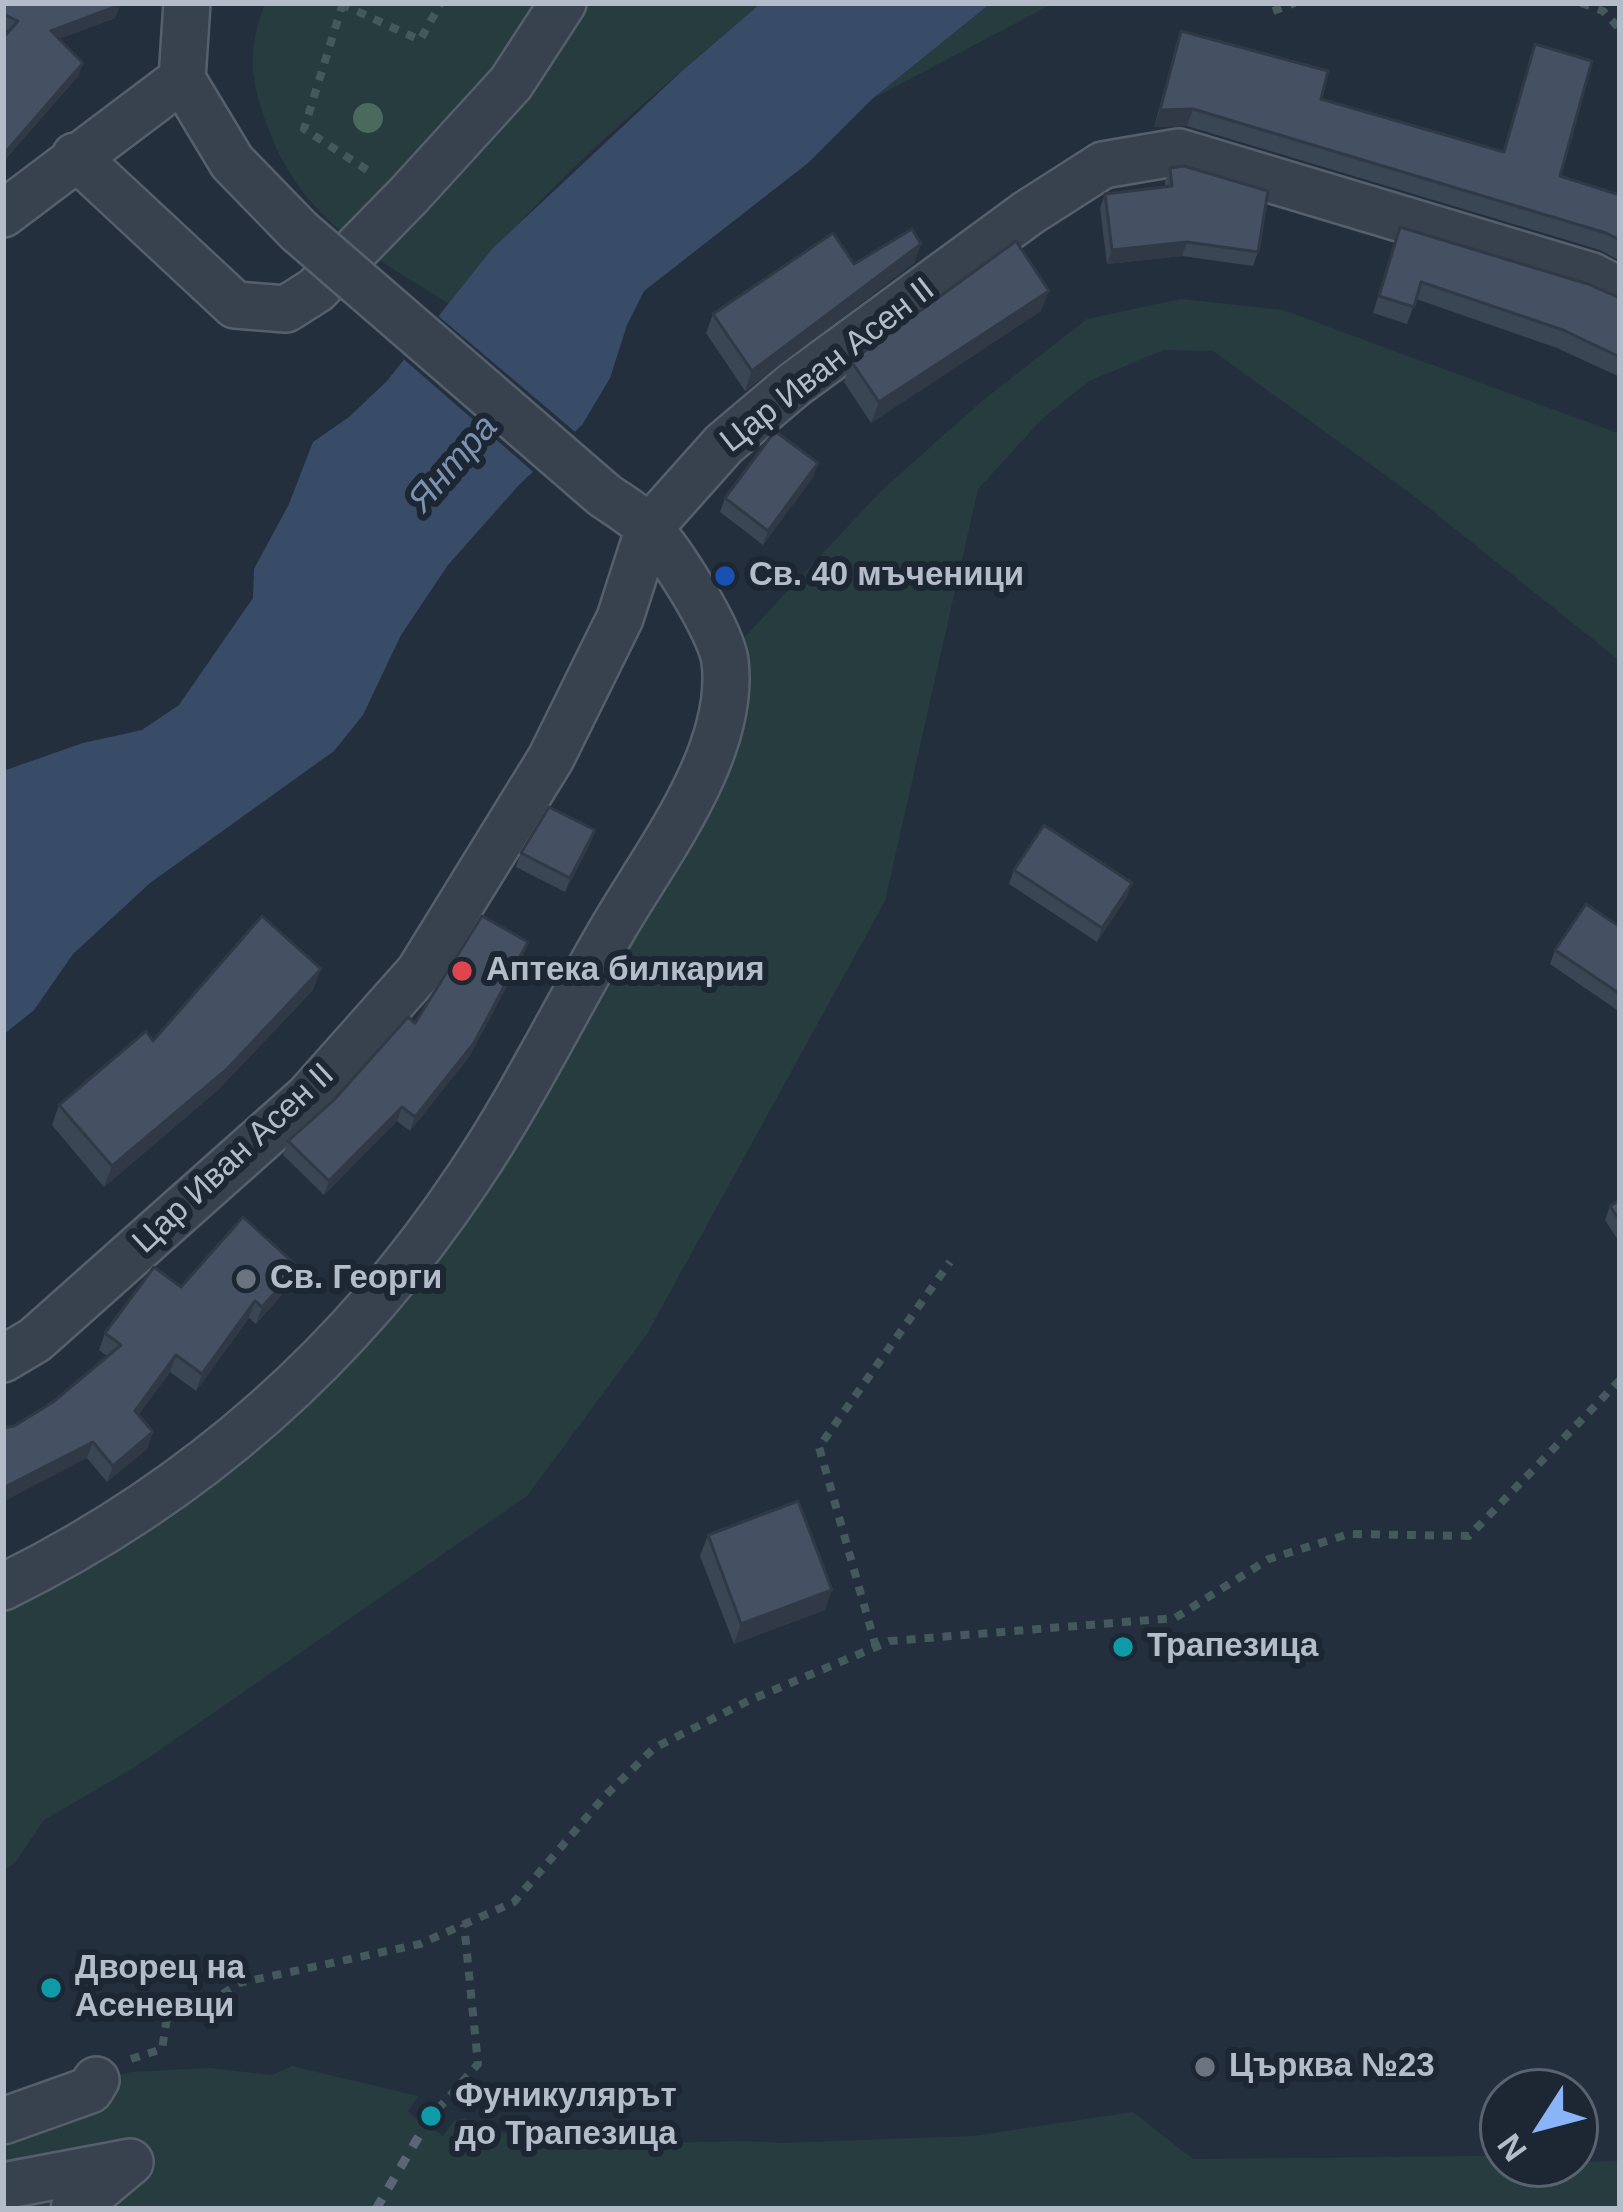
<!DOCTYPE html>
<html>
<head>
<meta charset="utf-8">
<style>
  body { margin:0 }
  #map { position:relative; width:1623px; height:2212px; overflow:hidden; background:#242f3e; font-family:Arial,sans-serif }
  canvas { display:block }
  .frame { position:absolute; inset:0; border:6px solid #b4bcc9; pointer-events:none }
  .north { position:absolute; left:1479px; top:2068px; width:120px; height:120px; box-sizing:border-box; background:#1d2633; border:3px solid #59626f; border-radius:50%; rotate:234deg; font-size:33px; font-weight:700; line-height:48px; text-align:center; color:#b4bcc9 }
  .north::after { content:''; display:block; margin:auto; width:42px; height:54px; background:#8ab4f8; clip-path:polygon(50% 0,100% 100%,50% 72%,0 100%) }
</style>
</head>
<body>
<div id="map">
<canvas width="1623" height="2212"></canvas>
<div class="frame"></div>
<div class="north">N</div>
</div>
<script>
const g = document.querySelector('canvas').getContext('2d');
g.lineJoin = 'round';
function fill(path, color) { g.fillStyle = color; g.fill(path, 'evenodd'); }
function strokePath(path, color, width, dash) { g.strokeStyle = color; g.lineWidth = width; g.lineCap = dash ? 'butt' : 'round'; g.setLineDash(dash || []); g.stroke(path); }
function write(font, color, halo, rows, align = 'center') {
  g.font = font + ' Arial,sans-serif'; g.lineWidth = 12; g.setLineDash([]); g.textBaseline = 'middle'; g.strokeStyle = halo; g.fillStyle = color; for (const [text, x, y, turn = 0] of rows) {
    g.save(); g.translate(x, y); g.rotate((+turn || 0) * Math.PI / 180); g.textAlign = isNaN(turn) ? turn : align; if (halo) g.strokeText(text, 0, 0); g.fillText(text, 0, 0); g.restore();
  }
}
fill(new Path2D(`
  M265,3h496c-108,93 -226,187 -310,302 -85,-54 -151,-85 -186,-185 -16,-47 -17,-71 0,-117z
  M991,3h63l-182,96z
  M1181,299l102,11 337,124v227l-210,-168 -197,-142 -49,-1 -75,31 -47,38 -64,70 -93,412 -238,433 -120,162 -392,271 -91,53 -29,43 -12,8v-284l54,-27 335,-280 294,-476 39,-146 156,-167 101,-90 105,-82z
  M292,2066l126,30 -10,16 35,24 11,-15 10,-3c99,48 212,16 318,25l191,-7 160,-24 60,47 286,-3 24,1v7l117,-3v48h-1617v-100l128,-37 79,-4 62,7z`), '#263c3f');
fill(new Path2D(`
  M761,3h230l-119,96 -64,64 -164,128 -17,34 -17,53 -28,47 -64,61 -70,79 -47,70 -38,80 -29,36 -184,132 -77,71 -39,56 -31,25v-264l80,-28 59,-13 37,-25 74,-107 1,-29 35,-65 24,-62 36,-25 38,-36 105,-132 190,-178z`), '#394c67');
fill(new Path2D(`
  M436,314l144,122 -42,40 -138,-120z`), '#242f3e');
const minor = new Path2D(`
  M187,3l-5,76 50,83 67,69
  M75,156l160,149 51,4 30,-19 92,-94 103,-113 52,-80
  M3,214l179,-135
  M3,1359l32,-19 273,-243 111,-125 132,-214 69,-140 29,-90 75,-84 71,-60 233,-171 75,-48 76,-13 413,124 28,15
  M3,1587c193,-95 347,-231 466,-410 54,-80 97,-169 146,-252 44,-75 121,-174 110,-264 -4,-30 -55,-111 -77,-133 -12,-13 -30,-23 -44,-33
  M3,2121l87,-31 6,-10
  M3,2186l127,-24 -56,47`);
strokePath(minor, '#565f6c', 50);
strokePath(new Path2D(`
  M343,3l-39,126 68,44
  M1581,3l22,8 17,18
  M341,4l79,36 21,-37
  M1273,11l22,-8
  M876,1647l-57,-200 131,-185
  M131,2059l31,-10 5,-31 28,-5 44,-30 181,-39 94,-42 90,-105 50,-49 96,-48 140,-59 285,-23 94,-59 80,-25 120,2 151,-156
  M438,2109l40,-45 -14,-140`), '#44595c', 8, [9, 9]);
strokePath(minor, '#38414e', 45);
strokePath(new Path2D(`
  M376,2209l50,-85`), '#5a6575', 9, [12, 12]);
const minorBridge = new Path2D(`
  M299,231l305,264`);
strokePath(minorBridge, '#565f6c', 50, []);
strokePath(minorBridge, '#38414e', 45);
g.fillStyle = '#4b6a5d';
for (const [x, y] of [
  [368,118]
]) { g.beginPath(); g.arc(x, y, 15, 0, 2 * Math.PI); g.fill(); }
fill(new Path2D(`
  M3,3l117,2 -5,13 -56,21 20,36 -76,87v-124l6,-7 -6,-3z
  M1181,31l140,68 182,52 32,-107 25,132 60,19v66l-20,-11 -413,-124 -33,1z
  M1170,168l88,84 -5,14 -71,-10 -75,8 -7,-56 5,-14 60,-7v-5z
  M1400,227l220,71v79l-63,-29 -141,-49 -9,25 -34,-11z
  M921,244l-7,19 -169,128 -39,-58 7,-19 141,-50z
  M1041,311l-170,112 -27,-41 7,-21z
  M818,463l-5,14 -50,68 -43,-33 5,-14z
  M590,844l-25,48 -49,-25 5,-14z
  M1014,870l113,27 -30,45 -88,-58z
  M1620,927v85l-70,-48 5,-14z
  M528,942l-5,14 -54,101 -59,74 -13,-10 -73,74 -41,-40 5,-14 127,-118z
  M313,990l-95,100 -114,97 -52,-62 7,-20 94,-64z
  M1620,1200v43l-15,-23 5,-14z
  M298,1267l-6,16 -36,41 -7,-6 -53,73 -26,-19 -32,43 15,17 -6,17 -40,33 -20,-24 -73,-32 39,-24 54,-46 -8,-6 6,-17 76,-46z
  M708,1535l117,75 -91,34 -34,-88z`), '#3b4654');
fill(new Path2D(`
  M120,5l-5,13 -69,26 5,-13z
  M83,63l-4,12 -76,87v-7z
  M1193,109l-6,17 -33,1 6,-17z
  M1187,242l-5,14 -75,8 5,-14z
  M921,244l-7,19 -169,128 7,-20z
  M1049,291l-8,20 -170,112 8,-21z
  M818,463l-5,14 -50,68 5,-14z
  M595,830l-5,14 -25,48 5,-14z
  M1132,883l-5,14 -30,45 5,-14z
  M528,942l-5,14 -54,101 -59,74 5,-14z
  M321,969l-8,21 -95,100 -114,97 8,-21z
  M402,1107l-5,14 -73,74 5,-14z
  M298,1267l-6,16 -36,41 6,-17z
  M255,1301l-6,17 -53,73 6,-17z
  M176,1355l-6,17 -41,56 6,-17z
  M153,1432l-6,17 -40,33 6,-16z
  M93,1442l-6,16 -84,44v-14z
  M832,1590l-7,20 -91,34 7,-20z`), '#303945');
const building = new Path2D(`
  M3,3h116l1,2 -69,26 32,32 -80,92v-117l15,-17 -15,-7z
  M1181,31l147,40 -7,28 183,53 31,-108 57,17 -32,115 60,19v45l-14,-7 -413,-124 -33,1z
  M1184,166l84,25 -10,61 -71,-10 -75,8 -7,-56 67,-8 -2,-18z
  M1400,227l188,57 32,14v59l-57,-27 -142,-48 -7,25 -35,-11z
  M912,229l9,15 -169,127 -39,-57 120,-81 21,31z
  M1016,241l33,50 -170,111 -28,-41z
  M775,431l43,32 -50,68 -43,-33z
  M549,807l46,23 -25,48 -49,-25z
  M1044,825l88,58 -30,45 -88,-58z
  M1586,904l34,23v67l-65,-44z
  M262,916l59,53 -95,101 -114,96 -53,-61 87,-74 7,10z
  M482,916l46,26 -54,101 -59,74 -13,-10 -73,74 -41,-40 45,-40 75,-84 7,6z
  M1620,1200v21l-10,-15z
  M243,1217l55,50 -36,40 -7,-6 -53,73 -26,-19 -41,56 18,21 -40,34 -20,-24 -90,46v-60l11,-2 39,-24 68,-57 -16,-12 49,-66 27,20z
  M798,1501l34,89 -91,34 -33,-89z`);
fill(building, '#455162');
strokePath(building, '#303945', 3);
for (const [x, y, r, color] of [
  [725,576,12,"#1a4fb4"],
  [462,971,12,"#e0444e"],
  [246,1279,12,"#6b7280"],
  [1123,1647,12,"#0f9aa8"],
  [51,1988,12,"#0f9aa8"],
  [1205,2067,12,"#6b7280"],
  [431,2116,12,"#0f9aa8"]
]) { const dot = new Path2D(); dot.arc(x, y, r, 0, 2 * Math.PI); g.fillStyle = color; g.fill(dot); strokePath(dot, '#1d2633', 4.5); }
write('33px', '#b4bcc9', '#1d2633', [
  ["Цар Иван Асен II",828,366,-38],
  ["Цар Иван Асен II",234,1159,-43]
]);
write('bold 33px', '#b4bcc9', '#1d2633', [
  ["Св. 40 мъченици",749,576],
  ["Аптека билкария",486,971],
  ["Св. Георги",270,1279],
  ["Трапезица",1147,1647],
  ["Дворец на",75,1969],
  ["Асеневци",75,2007],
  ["Църква №23",1229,2067],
  ["Фуникулярът",455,2097],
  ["до Трапезица",455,2135]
], 'left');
write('italic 36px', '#7c92b1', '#1d2633', [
  ["Янтра",454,464,-49]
]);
</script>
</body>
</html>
